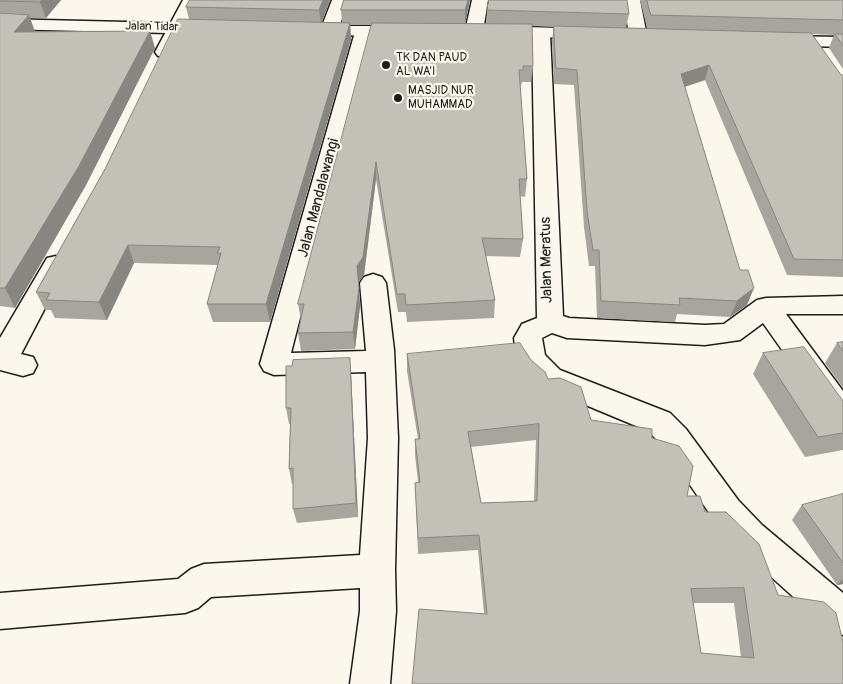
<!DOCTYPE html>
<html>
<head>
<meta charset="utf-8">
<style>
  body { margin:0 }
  canvas { display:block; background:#fbf7ec }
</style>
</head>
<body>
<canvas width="843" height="684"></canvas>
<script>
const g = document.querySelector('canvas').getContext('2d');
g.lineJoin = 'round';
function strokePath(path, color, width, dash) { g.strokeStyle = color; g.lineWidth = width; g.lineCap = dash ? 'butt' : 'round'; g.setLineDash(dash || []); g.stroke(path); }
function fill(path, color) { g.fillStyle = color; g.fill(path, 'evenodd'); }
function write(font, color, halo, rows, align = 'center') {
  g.font = font + ' Pangolin,sans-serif'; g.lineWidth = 4.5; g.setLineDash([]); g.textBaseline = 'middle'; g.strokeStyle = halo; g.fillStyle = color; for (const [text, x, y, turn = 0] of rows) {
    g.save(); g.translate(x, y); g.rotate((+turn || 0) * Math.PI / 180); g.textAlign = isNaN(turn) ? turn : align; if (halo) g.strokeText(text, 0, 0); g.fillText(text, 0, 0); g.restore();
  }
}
const street = new Path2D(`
  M183,0h16l-29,56h-12l-3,-4z
  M332,0h16l-10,31 -3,4h-12l-3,-4z
  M472,0h16l-5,31 -3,4h-12l-3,-4z
  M624,0h16l7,36 -3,4h-12l-3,-4z
  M364,27l6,1 3,4 -82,321 75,-2 -6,-68 4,-6 9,-3 9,3 4,6 8,67 4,88 -3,132 1,41 -6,73h-40l10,-73v-23l-149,9 -13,11 -13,5 -185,16v-36l178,-14 13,-10 13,-5 156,-9 8,-117 -2,-66 -92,3 -10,-4 -4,-7 95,-332 3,-4z
  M541,28l6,1 3,4 13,283 6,2 136,7 19,-1 33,-24 9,-2 77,-2v18h-57l57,77v34l-11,-4 -69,-98 -23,17 -35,5 -138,-7 -15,-5 -10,5 3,17 15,15 110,43 16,16 52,71 24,25 81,68v42l-13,-5 -92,-83 -24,-27 -50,-73 -16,-16 -108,-45c-14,-13 -25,-29 -26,-48l8,-14 15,-6 -5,-285 3,-4z
  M56,256l9,2 3,6 -47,90 12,3 4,8 -4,8 -10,3 -23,-6v-32l47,-80z`);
const secondary = new Path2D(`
  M0,19l211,5 6,1 2,4 -2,4 -6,1 -211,-5z
  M314,26h94l6,1 3,4 -3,4 -6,1 -100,-1 -3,-4 3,-4z
  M494,26l97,3 6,1 3,4 -3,4 -6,1 -103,-4 -3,-4 3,-4z
  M781,36l62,1v10l-68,-2 -3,-4 3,-4z`);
strokePath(street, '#1c1c1c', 3);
strokePath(secondary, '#1c1c1c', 3);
fill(street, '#fbf7ec');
fill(secondary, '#fbf7ec');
fill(new Path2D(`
  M0,0h61l-15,18h-16l5,14 120,16 -69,137 -71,123 -15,-2z
  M330,0l-8,22h20l-1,-12 3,-10h126l-5,24h21l1,-14 142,4 -3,14h21l-7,-28h203v69l-14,-21 5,-13 -22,-1 29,41h2v202l-56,-2 -82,-195 -20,7 62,218 -17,12 -53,-3 -2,8 -78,-4 -2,-52h-6l-5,-39 -10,-142 -20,-1 -2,-44 2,-13 -22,-1 1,40 -2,16h-9l-1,4h-1l7,93 -2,18 -5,-1 3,43 -3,18 -34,-1 9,44 -1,18 -87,4 -1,-10h-8l-22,-133 -12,96 -6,8 2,23 -5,43 -54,2 -3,-18 3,-12 -3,-17 74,-279h-22l1,14 -81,283h-57l-6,-18 11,-39 -84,-2 -27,57 -52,-2 -4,-8h-6l-9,-18 69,-123 84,-150 -3,-12z
  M843,342v46l-18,-25 12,-20z
  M763,353l80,48v49l-38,7 -52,-83z
  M407,354l124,6 17,19 43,41 61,18 35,58 18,16 73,83 65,89 -359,-71 -6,-63 -60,4 -3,-71 3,-1 -3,-27v-16h3l-11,-68zM536,440l-2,61 -53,2 -10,-56zM693,603h41l7,54 -40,-4z
  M351,374l7,143 -61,6 -4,-14v-25h-1l-3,-15 1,-45h-1l-3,-16z
  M843,492v92l-6,1 -45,-65 10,-15 39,-10z`), '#a8a59e');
fill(new Path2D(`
  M42,0h19l-15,18 -6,-16z
  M323,0h7l-9,24 -2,-14z
  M468,0h2l-5,24v-14z
  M29,15l6,17h-21z
  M350,23l1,16 -81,283 -4,-18z
  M150,31l5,17 -69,137 -71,123 -10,-20z
  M709,65l-4,15 -28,9 4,-15z
  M376,162v17l-12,96 -6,8 -1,-17z
  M128,245l6,18 -27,57 -8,-18z
  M359,288l1,18 -5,43 -2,-17z
  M754,288l-7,17 -17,12 7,-16z
  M350,358l1,16 7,143 -2,-14z
  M843,579v5l-6,1z`), '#888681');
const building = new Path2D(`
  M0,0h42l-2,2 -40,-1z
  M190,0h133l-4,10 -133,-3z
  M344,0h124l-3,10h-124z
  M489,0h138l2,14 -142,-4z
  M647,0h196v20l-192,-5z
  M0,13l29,2 -15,17 136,-1 -71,135 -74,122h-5z
  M178,19l172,4 -84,281h-59l14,-51h-4l3,-6 -92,-2 -29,57 -53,-2 4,-7 -14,-1 69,-123z
  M372,23l160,1 1,42h-10v4h-4l8,109h-8l4,60 -41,-1 13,62 -89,5 -1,-11h-8l-21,-132 -13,95 -6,9 2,22 -6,44 -55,1 6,-29h-6z
  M554,26l257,7 30,42h2v185l-49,-1 -85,-194 -28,9 59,196h8l6,18 -17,13 -58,-3 1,7 -79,-4 -2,-51h-6l-6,-39 -10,-141 -21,-2z
  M835,34h8v11z
  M843,342v9l-6,-8z
  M520,343l11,17 14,12 3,7 12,-1 21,9 10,33 61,9v9l27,8 14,20 -6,30h13l5,16h21l33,32 19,51 46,7 12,11 7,29v42h-431l7,-75 68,5 -8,-79 -61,3 -3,-55 5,-1 -5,-43h5l-13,-85zM539,424l-2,77 -56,2 -13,-71zM744,588l10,70 -53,-5 -10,-64z
  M804,347l39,54v32l-25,4 -55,-84z
  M350,358l6,145 -63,6v-41l-4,1 2,-61h-5v-42h6l1,-6z
  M843,494v69l-41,-58z`);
fill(building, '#c3c0b8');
strokePath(building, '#888681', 1);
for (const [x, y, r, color] of [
  [386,65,5,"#1c1c1c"],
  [398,98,5,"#1c1c1c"]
]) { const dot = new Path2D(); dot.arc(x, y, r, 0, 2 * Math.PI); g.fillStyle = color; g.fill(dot); strokePath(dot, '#fbf7ec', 2); }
write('12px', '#1c1c1c', '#fbf7ec', [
  ["Jalan Tidar",152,27,1]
]);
write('12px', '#1c1c1c', '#fbf7ec', [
  ["TK DAN PAUD",396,58],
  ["AL WA'I",396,72],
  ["MASJID NUR",408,91],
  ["MUHAMMAD",408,105]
], 'left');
write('15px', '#1c1c1c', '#fbf7ec', [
  ["Jalan Mandalawangi",319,198,-75],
  ["Jalan Meratus",547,260,-91]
]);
</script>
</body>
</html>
